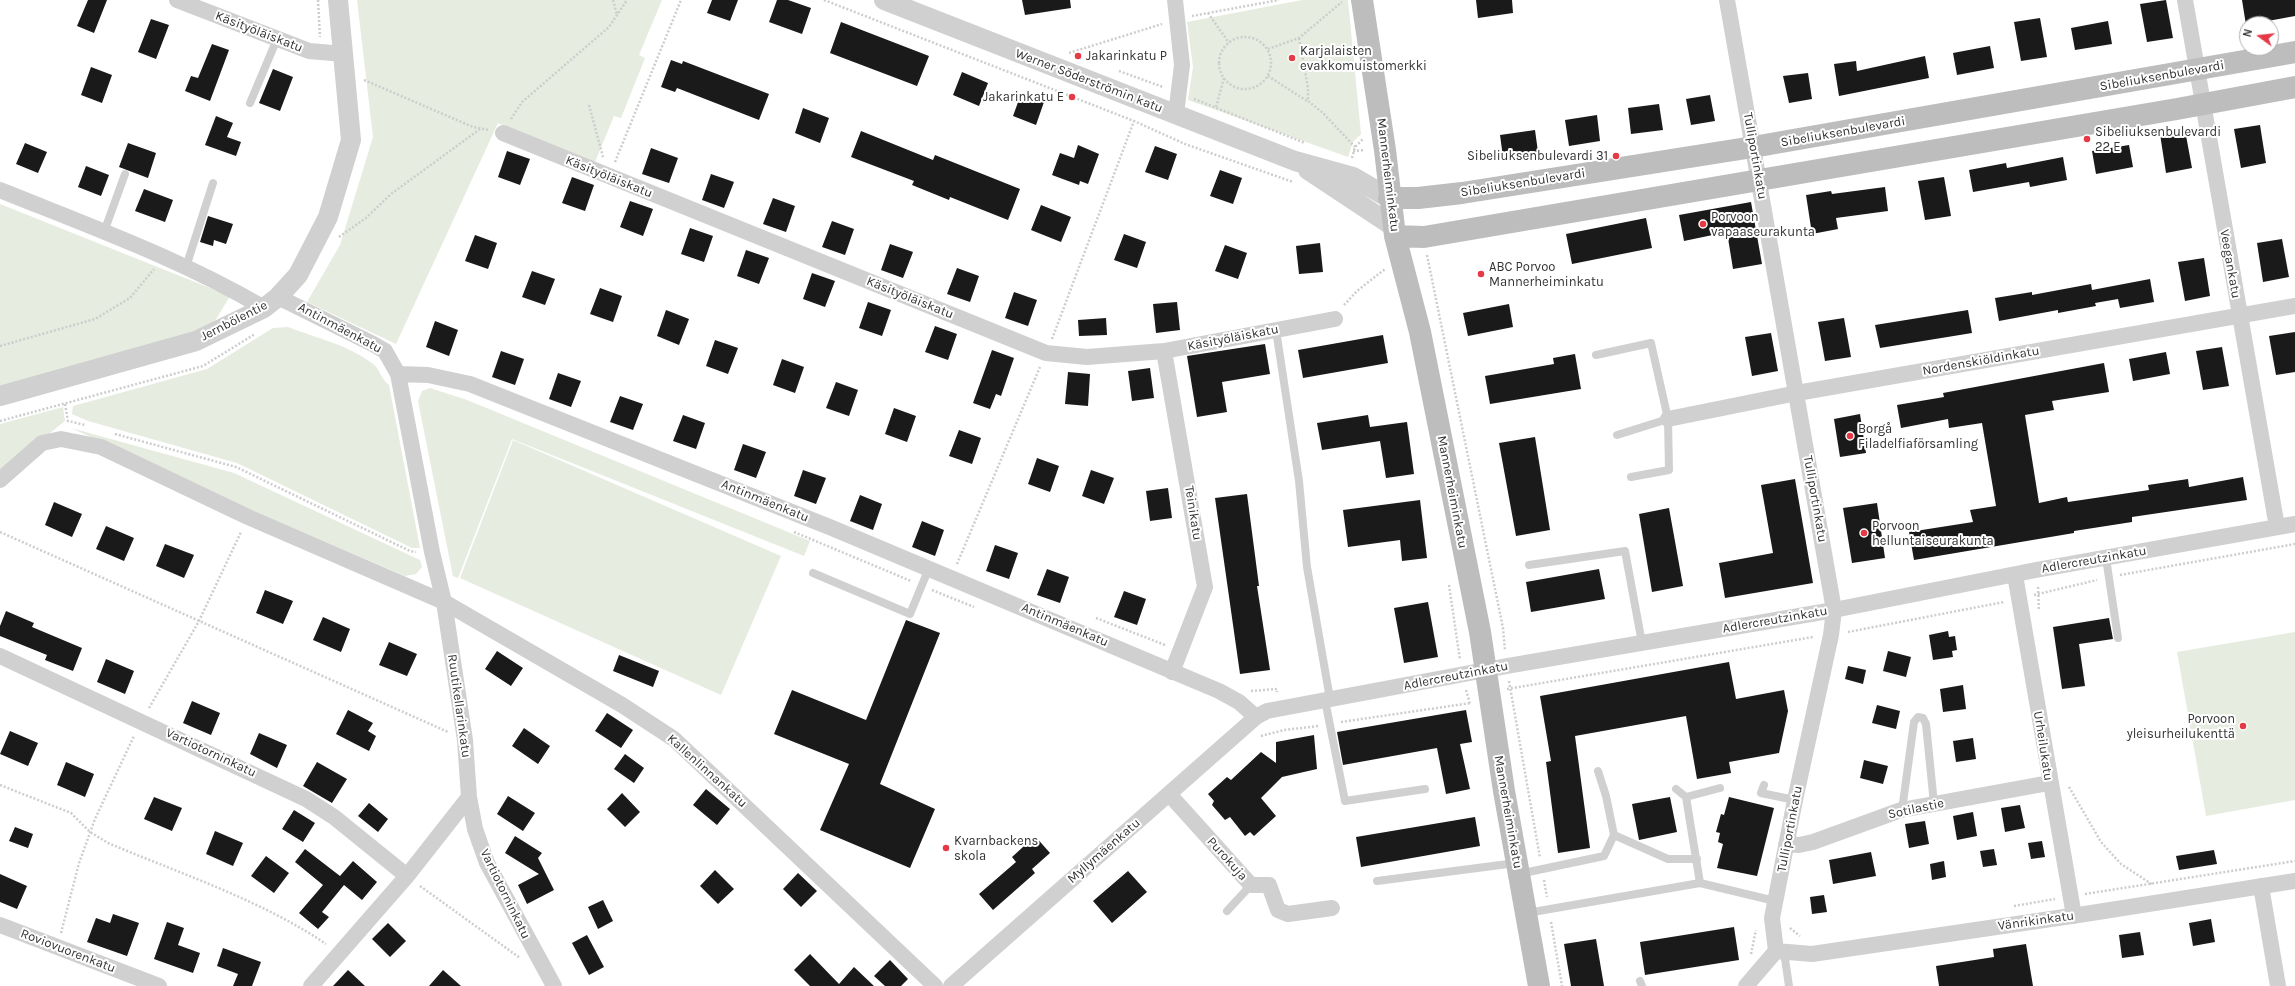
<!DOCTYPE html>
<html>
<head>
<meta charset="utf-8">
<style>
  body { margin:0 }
  #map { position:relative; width:2295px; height:986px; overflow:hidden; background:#fff; font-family:Karla,sans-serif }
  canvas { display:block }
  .north { position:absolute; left:2239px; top:16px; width:40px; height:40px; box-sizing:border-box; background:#fff; border:1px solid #adadad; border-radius:50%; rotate:285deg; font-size:11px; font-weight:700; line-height:16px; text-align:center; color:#333 }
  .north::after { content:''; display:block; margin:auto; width:14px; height:18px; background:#e63946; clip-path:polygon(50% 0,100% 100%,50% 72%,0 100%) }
</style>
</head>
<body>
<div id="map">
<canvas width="2295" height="986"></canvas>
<div class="north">N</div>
</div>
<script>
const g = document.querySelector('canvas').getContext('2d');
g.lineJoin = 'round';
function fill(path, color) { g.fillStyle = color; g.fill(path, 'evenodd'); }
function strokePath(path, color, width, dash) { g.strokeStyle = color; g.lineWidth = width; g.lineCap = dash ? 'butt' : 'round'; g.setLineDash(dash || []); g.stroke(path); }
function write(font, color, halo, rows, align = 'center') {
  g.font = font + ' Karla,sans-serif'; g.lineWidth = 4; g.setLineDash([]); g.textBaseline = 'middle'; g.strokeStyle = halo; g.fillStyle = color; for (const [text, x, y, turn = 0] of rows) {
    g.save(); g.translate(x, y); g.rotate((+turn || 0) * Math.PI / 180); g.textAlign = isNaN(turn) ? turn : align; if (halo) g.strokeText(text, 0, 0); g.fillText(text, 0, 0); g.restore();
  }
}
fill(new Path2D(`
  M357,0h305l-23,55 6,3 -24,60 -7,-2 -19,46 -97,-39 -102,221 -89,-42 33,-57 33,-108z
  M1302,0h46l13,134 -8,8 -5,15 -160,-57 5,-33 -6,-45z
  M0,204l230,92 -15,25 -29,15 -186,52z
  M288,327c28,11 61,18 85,37 7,5 8,15 16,21l31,163h-8l-175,-85 -149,-42 -16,-7 1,-8 134,-37 66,-41z
  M430,388l37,12 343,141 -6,15 -292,-117 -54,139 -5,-2 -35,-175 4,-10z
  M63,407l2,14 -65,52v-49z
  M71,428l163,45 186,87 2,7 -6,7 -11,2 -138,-59z
  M513,440l268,116 -60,139 -261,-117z
  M2295,632v168l-89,16 -29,-164z`), '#e6ecdf');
fill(new Path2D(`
  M88,0h19l-13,33 -17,-7z
  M712,0h26l-8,21 -23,-8z
  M777,0h11l23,8 -9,26 -33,-12z
  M1022,0h48l1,8 -46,7z
  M1476,0h36l1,13 -35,5z
  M2166,0l7,38 -26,4 -7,-38z
  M2242,0h53v16l-49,9z
  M2040,18l7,39 -26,4 -7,-39z
  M151,19l18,6 -13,34 -18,-7z
  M2108,21l4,23 -37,6 -4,-22z
  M841,22l88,34 -12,30 -87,-33z
  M212,44l17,6 -19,51 -25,-10 6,-15 7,2z
  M1990,46l4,22 -37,7 -4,-22z
  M1925,56l4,22 -90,18 -5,-32 22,-3 1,10z
  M671,60l11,4 1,-3 86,33 -10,26 -82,-32 -2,4 -14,-5z
  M91,67l21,8 -10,28 -21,-8z
  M273,69l20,8 -13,34 -21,-8z
  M962,72l26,11 -9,23 -26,-11z
  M1808,73l4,26 -23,4 -6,-27z
  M1021,94l23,8 -8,23 -23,-9z
  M1710,95l5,26 -24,4 -5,-26z
  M1659,104l4,26 -32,4 -3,-26z
  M803,108l26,10 -9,25 -25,-10z
  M1597,115l3,26 -31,5 -4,-26z
  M216,116l17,7 -6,14 14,5 -5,14 -31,-11z
  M2260,125l6,38 -25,5 -7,-39z
  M1535,130l3,22 -35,5 -3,-22z
  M2185,130l7,38 -26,5 -6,-39z
  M861,131l72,29 2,-5 85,34 -12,31 -58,-23 -1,3 -37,-15 2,-4 -63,-24z
  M25,143l22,9 -9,21 -22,-9z
  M128,143l28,10 -8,25 -29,-11z
  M1078,145l21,9 -11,30 -8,-3 -1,4 -27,-10 8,-22 14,5z
  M2129,145l4,22 -37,7 -4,-23z
  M1155,146l22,8 -9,26 -23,-8z
  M651,148l27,10 -9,25 -27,-9z
  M507,151l23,8 -10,26 -22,-8z
  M2063,157l4,23 -37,7 -1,-5 -56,10 -4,-22 37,-7 1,5z
  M86,166l23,9 -8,21 -23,-9z
  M1220,170l22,8 -9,26 -23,-8z
  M711,174l23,8 -10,26 -22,-8z
  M572,177l22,8 -9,26 -23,-8z
  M1944,177l7,39 -26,4 -7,-39z
  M1885,187l3,24 -52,7 2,11 -26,5 -6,-39 25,-4 1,3z
  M144,189l29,11 -8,22 -30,-11z
  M773,198l22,8 -9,26 -23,-8z
  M630,201l23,8 -10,27 -23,-9z
  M1751,202l11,62 -29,5 -6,-37 -43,9 -5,-26z
  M1041,205l30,12 -10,25 -30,-12z
  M208,216l25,8 -7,20 -12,-4 -1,6 -13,-4z
  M1646,218l6,30 -80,16 -6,-30z
  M832,221l22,8 -9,26 -23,-8z
  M690,228l23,8 -9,26 -23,-8z
  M1124,234l22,8 -9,26 -23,-8z
  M475,235l22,8 -9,26 -23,-8z
  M2282,239l7,38 -26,5 -6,-39z
  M1320,243l3,29 -24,2 -3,-28z
  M890,244l23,8 -10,26 -22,-8z
  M1225,245l22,8 -9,26 -23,-8z
  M746,250l23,8 -10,26 -22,-8z
  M2204,258l6,38 -25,5 -7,-39z
  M957,268l22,8 -9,26 -23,-8z
  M532,271l23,8 -10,26 -23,-8z
  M812,273l23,8 -10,26 -22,-8z
  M2150,279l4,23 -34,6 -2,-9 -23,4 1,3 -38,7v-3l-59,11 -4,-23 37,-6v3l59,-11 1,6z
  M600,288l22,8 -9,26 -23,-8z
  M1014,292l23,8 -9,26 -23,-8z
  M868,302l23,8 -9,26 -23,-8z
  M1177,302l3,28 -24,3 -3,-29z
  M1509,304l4,23 -45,9 -5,-23z
  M666,310l23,9 -10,26 -22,-9z
  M1968,310l4,23 -92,15 -5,-23z
  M1106,318l1,17 -28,1 -1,-16z
  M1844,318l7,39 -26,4 -7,-39z
  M435,321l23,9 -9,26 -23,-9z
  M935,326l22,8 -9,26 -23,-8z
  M2295,332v40l-19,3 -7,-39z
  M1771,333l7,38 -26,5 -7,-39z
  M1383,335l5,28 -85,15 -5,-28z
  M715,340l23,8 -10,26 -22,-8z
  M1265,344l5,30 -48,8 5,30 -30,5 -10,-61z
  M2222,347l7,39 -26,4 -7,-39z
  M992,350l22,8 -13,38 -5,-2 -6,15 -17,-6z
  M501,351l23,8 -9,26 -23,-8z
  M2166,352l4,22 -37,7 -4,-22z
  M1575,354l6,35 -91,15 -5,-28 69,-12 -1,-6z
  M782,359l22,8 -9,26 -22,-8z
  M2104,363l5,29 -57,9 2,9 -29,5 14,88 28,-6 1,5 81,-12 -1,-5 40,-6 1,8 54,-10 4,23 -115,17v5l-58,9v2l-160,27 -5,-28 64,-10 -3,-12 26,-4 -14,-83 -33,5 -1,-9 -47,9 -4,-23 47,-8 -1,-4z
  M1150,368l4,30 -22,3 -4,-30z
  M1068,372l22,2 -2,32 -23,-2z
  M558,373l23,8 -10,26 -22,-8z
  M836,382l22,8 -9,26 -23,-8z
  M620,396l23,8 -10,26 -23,-8z
  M894,408l22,8 -9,26 -22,-8z
  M1860,414l6,39 -26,4 -6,-38z
  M683,415l22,8 -9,26 -23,-8z
  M1368,415l2,12 37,-5 7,52 -28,4 -6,-37 -58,9 -5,-27z
  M959,430l22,8 -9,26 -23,-8z
  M1535,437l15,93 -34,6 -17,-93z
  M743,444l23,8 -10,26 -22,-8z
  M1037,458l22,8 -9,26 -22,-8z
  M803,470l23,8 -10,26 -22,-8z
  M1091,470l23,8 -10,26 -22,-8z
  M1795,479l18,104 -88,15 -6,-35 54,-10 -12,-68z
  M1168,488l4,30 -22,3 -4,-30z
  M1247,494l12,92h-2l13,84 -30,4 -25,-176z
  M860,495l22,9 -9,26 -23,-9z
  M1420,500l7,58 -25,3 -2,-21 -52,7 -5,-37z
  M54,502l28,12 -10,23 -27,-12z
  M1877,503l8,55 -33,5 -9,-55z
  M1669,508l14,78 -31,6 -13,-78z
  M922,521l22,9 -9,26 -23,-9z
  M106,526l28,12 -10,23 -28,-12z
  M165,544l29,11 -10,23 -28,-12z
  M995,545l23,8 -9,26 -23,-8z
  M1047,569l22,8 -9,26 -23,-8z
  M1599,569l6,30 -74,13 -5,-30z
  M265,590l28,11 -10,23 -27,-11z
  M1124,591l22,8 -9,26 -23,-8z
  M1428,602l10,55 -34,6 -10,-55z
  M6,611l28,12 -2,4 50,21 -9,23 -28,-11 2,-5 -47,-19v-10z
  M323,617l27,12 -9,23 -28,-12z
  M2109,618l4,21 -34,5 6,42 -23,3 -9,-62z
  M906,620l34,13 -60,151 55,25 -25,59 -90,-38 29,-66 -75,-30 18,-44 74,30z
  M1948,631l1,6 6,-1 2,14 -5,1 1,6 -20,3 -4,-25z
  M389,642l28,12 -10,22 -28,-11z
  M497,651l26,17 -12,18 -26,-17z
  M1888,651l23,6 -5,20 -23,-6z
  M619,655l40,16 -6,16 -40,-16z
  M106,659l28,12 -9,23 -28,-12z
  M1729,662l7,37 48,-9 4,21 -9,42 -50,9 2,11 -34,6 -11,-63 -111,20 15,112 -32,5 -12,-91 5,-1 -11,-65z
  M1848,666l18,4 -3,14 -18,-5z
  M1963,685l3,24 -23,3 -3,-23z
  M192,701l28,12 -9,22 -28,-12z
  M1877,705l23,6 -4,18 -24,-6z
  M348,710l25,13 -5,8 8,5 -7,15 -33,-17z
  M1466,710l6,32 -12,2 10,45 -24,5 -9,-46 -94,17 -6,-33z
  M607,713l26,17 -12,18 -26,-17z
  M524,728l26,18 -12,18 -26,-18z
  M10,731l28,12 -10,23 -28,-12z
  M259,733l28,12 -10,23 -27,-14z
  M1314,735l3,34 -35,8 -21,21 15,18 -22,20 -4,-4 -5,4 -15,-19 -5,3 -13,-15 2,-4 -6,-7 19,-17 4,3 30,-28 15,11v-21z
  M1973,738l3,21 -20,3 -3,-21z
  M625,754l19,14 -10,15 -20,-14z
  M1864,760l24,6 -5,18 -23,-6z
  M66,762l28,12 -9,23 -28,-12z
  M317,762l30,17 -15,24 -29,-17z
  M706,789l24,20 -13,16 -24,-20z
  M622,793l18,19 -15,15 -18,-18z
  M508,796l27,17 -12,18 -26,-17z
  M154,797l28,11 -10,23 -28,-12z
  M1670,797l7,35 -38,8 -7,-36z
  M1729,797l45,11 -17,68 -40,-8 6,-24 -5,-2 2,-9 -4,-1 5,-18 3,1z
  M369,803l19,16 -10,13 -20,-16z
  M2020,805l5,23 -20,4 -4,-24z
  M294,810l21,13 -12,19 -21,-13z
  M1973,812l4,24 -20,4 -4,-24z
  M1475,817l5,29 -119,21 -5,-30z
  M1925,821l4,23 -20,4 -4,-24z
  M15,827l18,7 -5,14 -19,-7z
  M215,831l28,12 -10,23 -27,-12z
  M515,836l27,17 -4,5 16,32 -27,14 -9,-19 21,-11 -34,-21z
  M1035,836l15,17 -18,16 3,4 -42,37 -14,-16 37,-32 -4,-5z
  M2042,841l3,16 -14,2 -3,-16z
  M305,849l35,27 13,-15 24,21 -15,18 -18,-15 -22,27 7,5 -11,12 -19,-16 24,-28 -28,-23z
  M1994,849l3,16 -14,2 -3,-16z
  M2214,850l3,14 -38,6 -3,-14z
  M1871,852l5,24 -43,8 -4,-24z
  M266,856l23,17 -15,20 -23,-17z
  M1944,861l2,16 -14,3 -2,-16z
  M715,870l19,19 -16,15 -18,-18z
  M1128,871l19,21 -35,31 -19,-22z
  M798,873l19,18 -16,16 -18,-18z
  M0,874l27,12 -10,23 -17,-7z
  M1824,895l3,17 -15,2 -2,-17z
  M603,900l10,21 -15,8 -10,-22z
  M113,914l26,9 -12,33 -40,-14 9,-24 14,5z
  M2211,919l4,23 -22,4 -4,-23z
  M167,922l17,6 -6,17 22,8 -7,20 -39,-14z
  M388,923l18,18 -16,16 -18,-18z
  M1734,927l5,33 -94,15 -5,-33z
  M2140,932l4,23 -22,3 -3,-23z
  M587,935l17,32 -15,8 -17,-32z
  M1596,939l8,47h-33l-7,-42z
  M2026,944l7,42h-94l-3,-20 58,-9 -1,-8z
  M223,948l38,14 -9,24h-19l5,-12 -21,-8z
  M810,954l29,30 15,-17 20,19h-64l-16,-16z
  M890,960l18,19 -7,7h-16l-11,-10z
  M348,970l17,16h-32z
  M443,970l18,16h-32z`), '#1a1a1a');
strokePath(new Path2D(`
  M318,0l2,37
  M613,0l4,15
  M824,0l310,121 51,23 108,38
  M1208,13l21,30
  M1192,16l87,-16
  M1219 63a26 26 0 1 1 52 0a26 26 0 1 1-52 0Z
  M1299,38l9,50v13l15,12 32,34
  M1268,49l31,-11 43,-36
  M1069,53l93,-29
  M1119,71l44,16
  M1268,76l39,25
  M364,80l109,47 16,3
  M1194,99l111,44
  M589,105l14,52
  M1216,107l8,-29
  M511,119l11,-17 87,-75 18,-27
  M1353,151l12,-1
  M1352,158l3,-11 8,-8
  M615,162l66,-162
  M339,237l27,-19 25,-24 89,-65
  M1427,255l76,373 2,22
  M1344,305l13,-14 28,-22
  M1052,339l82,-218
  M0,346l95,-27 35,-21 24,-29
  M65,404l3,17 17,4
  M0,421l203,-55 52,-32
  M115,434l121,33 174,84 6,1
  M0,532l448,200
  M794,532l117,49
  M957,564l83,-197
  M2120,575l175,-31
  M1449,585l11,75
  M2038,587l1,24
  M932,590l42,17
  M2034,595l63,-15
  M1096,618l69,27
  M1848,632l156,-30
  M1509,681l31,177
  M1507,689l306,-52
  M1466,690l4,14
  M1251,691l26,-2v3
  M149,708l50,-87 42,-89
  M1341,722l130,-19
  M1261,736l23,-6 35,-4
  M0,785l71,28 19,19 18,11c71,30 155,58 218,101
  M2069,787l32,55 20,22 32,21
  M1544,880l3,17
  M420,886l100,72
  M2085,894l210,-33
  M2014,906l41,-7
  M1551,922l11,64
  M1790,928l10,8
  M61,933l18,-70 16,-44 39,-83
  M1751,954l5,-24`), '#cdcdcd', 2.5, [2, 2]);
strokePath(new Path2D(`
  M250,103l27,-64
  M104,232l21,-58
  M186,267l27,-84
  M1276,330l23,151 8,86 23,132
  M1596,355l55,-12 17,76 1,51 -38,7
  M1617,435l51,-16
  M2106,558l12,80
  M1529,565l96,-14 17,92
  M813,573l97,41 19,-46
  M1325,700l20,101 80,-12
  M1764,785l-3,8 34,7
  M1676,789l10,8 14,86
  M1686,797l34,-9
  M1902,810l12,-88 4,-5 5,1 3,6 8,80
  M1614,835l54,24h29
  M1519,874l85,-18 10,-21 -8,-39 -8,-25
  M1377,881l139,-18
  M1227,911l24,-26
  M1527,913l173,-30 75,18
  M1784,952l5,34
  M1640,981l2,5`), '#d0d0d0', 8);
strokePath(new Path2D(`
  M177,0l132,51 35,3
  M1175,0l7,65 -6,49
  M1727,0l107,610 -3,25 -36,165 -23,118 4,33 -30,35
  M2185,0l92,527
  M503,133l543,220 41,4 77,-6 171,-32
  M0,190c89,36 181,69 264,118
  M278,297l95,47 12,7 13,23 30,1 42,9 362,144 387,163 20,11 17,15
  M1164,351l41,236 -33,85
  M398,374l34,178 12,50 21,138 4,57 6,32 12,34 67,123
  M1668,419l129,-26 498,-87
  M0,480l42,-37 19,-4 40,8 147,70 196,85 178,103 52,34 261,247
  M2015,575l59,341
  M0,656l306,143 28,18 73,59
  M1169,794l82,91h18l9,25 10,4 44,-6
  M1786,844l13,1 14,-3 88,-32 148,-27
  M2261,886l17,100
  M0,925l159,61
  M1776,951l36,3 273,-40 210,-33
  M311,986l96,-110 62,-79
  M951,986l305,-269 11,-6 240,-45 327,-56 202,-40 259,-46`), '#d0d0d0', 16);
strokePath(new Path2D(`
  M884,0l411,161 58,16 36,21
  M1308,170l86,57
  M0,396l196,-55 68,-33 14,-11 20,-22 30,-58 23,-77 -13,-140`), '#d0d0d0', 20);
strokePath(new Path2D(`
  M1362,0l23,150 10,86 25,96 60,300 24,159 35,195
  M1389,198h29l44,-5 291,-46 542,-95
  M1395,236l29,1 753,-128 118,-22`), '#bdbdbd', 22);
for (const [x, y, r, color] of [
  [1078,56,4,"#e63946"],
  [1292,58,4,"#e63946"],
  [1072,97,4,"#e63946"],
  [2087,139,4,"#e63946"],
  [1616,156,4,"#e63946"],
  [1703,224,4,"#e63946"],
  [1481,274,4,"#e63946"],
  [1850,436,4,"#e63946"],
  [1864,533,4,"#e63946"],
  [2243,726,4,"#e63946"],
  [946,848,4,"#e63946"]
]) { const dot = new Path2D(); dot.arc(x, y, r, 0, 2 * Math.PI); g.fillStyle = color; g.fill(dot); strokePath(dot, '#fff', 1.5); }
write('13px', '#333', '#fff', [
  ["Käsityöläiskatu",259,32,21],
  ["Sibeliuksenbulevardi",2162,76,-10],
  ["Werner Söderströmin katu",1089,81,21],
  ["Sibeliuksenbulevardi",1843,132,-10],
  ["Tulliportinkatu",1755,156,80],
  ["Mannerheiminkatu",1388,175,83],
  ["Käsityöläiskatu",609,177,22],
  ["Sibeliuksenbulevardi",1523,183,-9],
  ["Veegankatu",2230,264,80],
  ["Käsityöläiskatu",910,298,22],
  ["Jernbölentie",234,321,-27],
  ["Antinmäenkatu",340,328,28],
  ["Käsityöläiskatu",1233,338,-11],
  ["Nordenskiöldinkatu",1981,361,-10],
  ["Mannerheiminkatu",1452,492,79],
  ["Tulliportinkatu",1815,499,80],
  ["Antinmäenkatu",765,501,22],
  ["Teinikatu",1193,513,81],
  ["Adlercreutzinkatu",2094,560,-10],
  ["Adlercreutzinkatu",1775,620,-10],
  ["Antinmäenkatu",1065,625,23],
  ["Adlercreutzinkatu",1456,676,-11],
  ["Ruutikellarinkatu",459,706,82],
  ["Urheilukatu",2043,746,81],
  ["Vartiotorninkatu",211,753,25],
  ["Kallenlinnankatu",707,771,42],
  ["Sotilastie",1916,809,-12],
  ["Mannerheiminkatu",1508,812,80],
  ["Tulliportinkatu",1790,829,-79],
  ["Myllymäenkatu",1104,851,-41],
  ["Purokuja",1227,859,48],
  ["Vartiotorninkatu",505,894,64],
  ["Vänrikinkatu",2036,921,-8],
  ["Roviovuorenkatu",68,951,21]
]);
write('13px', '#333', '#fff', [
  ["Karjalaisten",1300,51],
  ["evakkomuistomerkki",1300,66],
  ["Jakarinkatu P",1086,56],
  ["Jakarinkatu E",1064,97,"right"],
  ["Sibeliuksenbulevardi",2095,132],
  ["22 E",2095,147],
  ["Sibeliuksenbulevardi 31",1608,156,"right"],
  ["Porvoon",1711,217],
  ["vapaaseurakunta",1711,232],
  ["ABC Porvoo",1489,267],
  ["Mannerheiminkatu",1489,282],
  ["Borgå",1858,429],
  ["Filadelfiaförsamling",1858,444],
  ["Porvoon",1872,526],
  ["helluntaiseurakunta",1872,541],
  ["Porvoon",2235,719,"right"],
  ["yleisurheilukenttä",2235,734,"right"],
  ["Kvarnbackens",954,841],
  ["skola",954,856]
], 'left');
</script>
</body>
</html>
